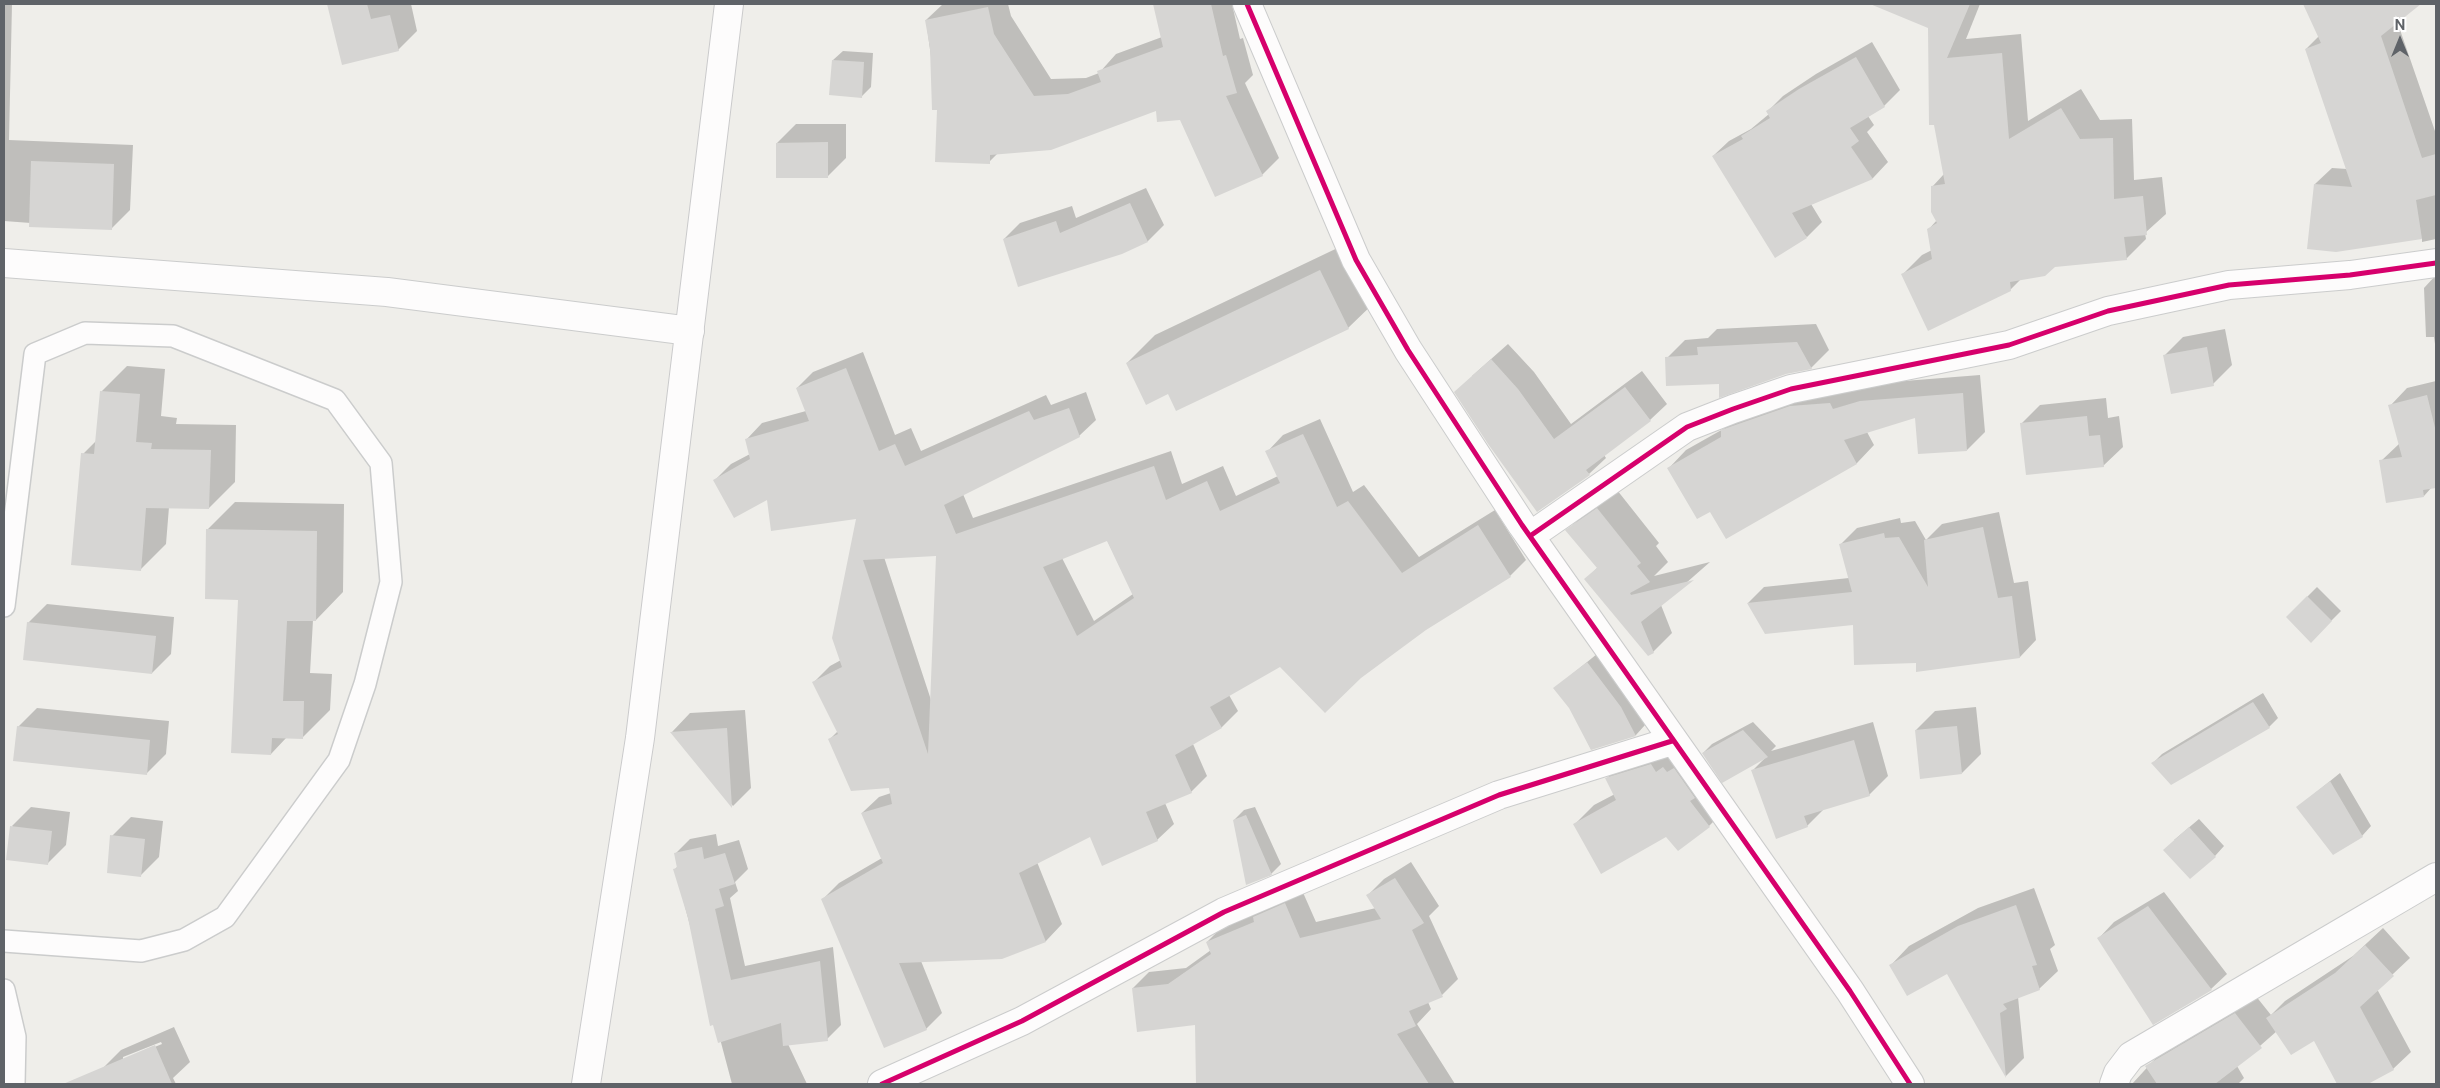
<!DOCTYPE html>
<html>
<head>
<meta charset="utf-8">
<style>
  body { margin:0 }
  #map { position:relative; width:2440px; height:1088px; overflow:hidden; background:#efeeea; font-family:"Public Sans",sans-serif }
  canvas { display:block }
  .frame { position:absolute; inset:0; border:5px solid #5f6368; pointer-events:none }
  .north { position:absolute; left:2375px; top:15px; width:50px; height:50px; -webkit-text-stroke:4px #fff; paint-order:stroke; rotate:0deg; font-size:14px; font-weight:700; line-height:20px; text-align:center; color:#5f6368 }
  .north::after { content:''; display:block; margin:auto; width:18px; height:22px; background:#5f6368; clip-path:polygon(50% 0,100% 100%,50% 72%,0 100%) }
</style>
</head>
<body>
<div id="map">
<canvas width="2440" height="1088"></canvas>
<div class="frame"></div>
<div class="north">N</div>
</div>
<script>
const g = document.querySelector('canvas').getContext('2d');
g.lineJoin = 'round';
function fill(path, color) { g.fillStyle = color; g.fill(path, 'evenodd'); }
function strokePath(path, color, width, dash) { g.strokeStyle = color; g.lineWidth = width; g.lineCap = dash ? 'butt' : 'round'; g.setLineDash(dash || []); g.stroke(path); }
fill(new Path2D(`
  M4,4h8l-3,136 124,5 -3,65 -19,19 -107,-8z
  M329,4h82l6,27 -19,19 -55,13z
  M943,4h65l3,12 40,63 35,-1 13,-5 17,-19 46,-17 -7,-31 2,-2h75l8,35 3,-1 10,37 -8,8 34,75 -17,17 -82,-57 -23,-8 -159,43 -9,9 -51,-53 -12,-89z
  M1906,4h74l-14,35 55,-5 7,87 53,-32 19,31 32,-1 2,61 28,-3 4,37 -21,19 1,6 -20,20 -71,7 -34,13 -11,11 -108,-15 20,-20 10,-5 -4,-20 9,-10 -5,-33 12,-13 -15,-146 -17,-13z
  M2305,4h114l-22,17 39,113v105l-14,3v-4l-86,13 -21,-67 17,-16 15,1 -41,-120 13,-13z
  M1872,42l28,48 -16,16 -16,10 6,9 -7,7 21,30 -15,16 -62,26 11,18 -15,15 -94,-81 16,-15 22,-12 18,-15 -2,-2 16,-16 33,-22z
  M843,51l30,2 -2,34 -10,10 -28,-37z
  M796,124h50v34l-19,19 -50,-34z
  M1146,188l18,37 -16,16 -27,12 -117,-14 16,-16 52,-17 4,12z
  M1348,243l28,58 -28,27 -180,64 -41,-29 28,-28z
  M2436,275v76l-2,-14h-8l-2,-49z
  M1816,324l13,26 -18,18 -91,14 -53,-24 18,-18 23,-2 9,-9z
  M2225,329l7,36 -19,19 -49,-28 19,-19z
  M1508,344l26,28 37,52 71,-53 25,33 -17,16 -46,35 2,3 -17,16 -117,-98z
  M863,352l32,83 16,-7 10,23 125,-56 5,10 35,-13 10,28 -17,16 -116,58 10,24 198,-67 11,33 41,-18 13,30 42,-20 -11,-24 16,-17 37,-16 33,73 11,-7 55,72 76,-47 31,50 -16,16 -229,89 -52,30 9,16 -16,16 -29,17 14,32 -16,16 -26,11 9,21 -17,16 -67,-5 -53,27 25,62 -16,17 -44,17 -81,3 21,52 -16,16 -103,-130 16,-16 43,-25 -20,-45 17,-16 12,-4 -1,-6 -60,-48 8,-8 -24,-49 16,-16 11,-6 16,-142 -89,-20 -53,-18 16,-16 19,-10 -4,-14 16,-17 44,-12 -9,-23 16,-16zM1107,540l26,54 -39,27 -32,-63zM938,554l-7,146 -47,-143z
  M127,366l38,3 -4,47 16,2 -1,6 60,1 -1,57 -26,26 -40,-1 -3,37 -26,26 -57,-116 14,-14 4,-48z
  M1980,375l5,57 -18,18 -51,-34 -49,16 7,13 -17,18 -131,74 -15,-27 -42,-42 17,-18 39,-22 15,-15 108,-27 3,6 28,-9z
  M2436,381v106h-4l-8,9 -43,-35 19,-18 -10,-37 17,-18z
  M2106,398l2,20 11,-2 4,31 -20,19 -82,-42 19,-19z
  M1617,490l42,53 -3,3 12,16 -14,14 56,-14 -49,43 11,28 -19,19 -67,-73 12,-12 -31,-36 19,-19z
  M235,502l109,2 -1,88 -27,28h-3l-3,53 22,1 -2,36 -28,28 -15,-1 -16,17 -32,-156 -32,-68z
  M1999,512l15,71 14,-2 8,59 -16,17 -103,5 -62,-38 -89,8 -18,-29 16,-16 85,-9 -8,-34 16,-16 43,-10 1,5 14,-2 11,19 16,-16z
  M2317,587l24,24 -30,30 -24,-24z
  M47,604l127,13 -3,37 -19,19 -124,-50z
  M1597,654l33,45 15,26 -9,10 -45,14 -21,-41 -15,-20z
  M2263,693l15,25 -9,9 -116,36 9,-9z
  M1976,707l5,47 -19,19 -46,-43 19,-19z
  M37,708l132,13 -3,33 -19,19 -129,-46z
  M745,710l6,78 -18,18 -61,-74 18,-19z
  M1753,722l23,24 -5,5 102,-29 15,54 -19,19 -44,13 -18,18 -54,-56 12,-12 -62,-5 9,-9z
  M1671,746l57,61 -19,19 -43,9 -91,-11 19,-19 21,-11 -8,-16 19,-18z
  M2340,773l31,53 -9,10 -64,-29z
  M31,807l39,5 -4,33 -19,19 -35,-38z
  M1255,807l26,57 -10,10 -37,-54 10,-10z
  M131,817l32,4 -4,36 -19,19 -28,-40z
  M2199,819l25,27 -9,10 -41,-16z
  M716,834l2,12 21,-6 9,29 -13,13 3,9 -8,7 15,68 88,-19 8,78 -14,14 -39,5 19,40h-75l-57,-215 3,-3 -2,-13 14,-14z
  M1411,862l28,44 -10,10 29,63 -16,16 -14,7 3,7 -14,15 38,60h-258l-1,-60 -63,-36 16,-16 37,-4 25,-18 -4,-8 16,-16 78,-38 15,34 60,-14 -8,-13 16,-16z
  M2034,888l21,57 -5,4 8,22 -19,18 -21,8 6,61 -18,18 -59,-104 -56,-7 18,-19 69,-38z
  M2164,892l63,82 -16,15 -112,-51 15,-16z
  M2383,928l27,30 -33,31 34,63 -18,17 -28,15h-27l-23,-45 -38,-8 -40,35 7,12 -6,6h-106l34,-37 89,-52 16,20 14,-14 68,-45z
  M174,1027l16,35 -17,16 3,6h-68l-6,-15 19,-19zM161,1042l1,2 -39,16v-3z`), '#0003');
fill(new Path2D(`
  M327,4h40l4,15 19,-4 9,36 -57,14z
  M1153,4h58l12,52 3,-1 11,38 -11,3 37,80 -48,21 -35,-77 -23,2 -1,-11 -105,39 -61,5v9l-55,-2 2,-52h-5l-2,-62 -5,-28 63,-13 6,27 40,62 34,-2 33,-12 -4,-11 66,-24z
  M1870,4h100l-23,54 55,-5 7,86 52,-31 19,31 33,-1 1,61 29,-3 4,39 -23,2 3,23 -72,7 -10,9 -35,6 1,9 -83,40 -27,-57 31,-15 -5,-30 10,-6 -6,-11v-26l14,-2 -11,-59h-5l-1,-97z
  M2303,4h118l-40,32 41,122 14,-4v41l-20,5 6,39 -86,13 -29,-3 7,-65 38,3 -47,-138 16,-6z
  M1856,57l29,50 -35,21 9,13 -8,6 22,32 -81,34 15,25 -32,20 -63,-102 31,-17 -2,-3 29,-18 -4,-7 33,-22z
  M832,60l32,2 -2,36 -33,-3z
  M828,142v36h-52v-35z
  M31,161l83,3 -2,66 -83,-3z
  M1130,203l18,39 -26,12 -104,33 -15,-48 53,-18 4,12z
  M1320,270l29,59 -173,82 -8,-17 -22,11 -20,-42z
  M1797,342l15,27 -26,5 -67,24v-14l-53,2 -1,-29 33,-2 -1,-8z
  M2207,347l7,39 -43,8 -8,-39z
  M1491,359l27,30 36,50 71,-52 26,34 -65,49 4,5 -53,37 -49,-68 -34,-52z
  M846,368l33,83 16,-7 10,22 124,-55 5,9 35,-12 11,29 -136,68 12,29 198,-68 12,34 41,-19 13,30 60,-28 -15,-32 38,-17 34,73 11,-6 54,72 76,-48 33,52 -85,53 -65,48 -36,35 -45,-46 -70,40 12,21 -47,27 17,38 -46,19 12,29 -56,25 -12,-29 -71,36 27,69 -44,17 -103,4 28,67 -43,18 -63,-149 62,-36 -22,-50 31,-9 -3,-16 -38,3 -23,-52 10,-5 -26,-52 30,-15 -10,-29 24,-119 -85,12 -4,-31 -33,18 -21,-38 37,-21 -5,-20 64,-18 -13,-33zM1107,541l27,57 -57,38 -34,-69zM936,556l-8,198 -65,-194z
  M100,391l40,3 -4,48 16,1 -1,6 60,1 -2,59 -63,-1 -5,63 -70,-6 10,-112 13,1z
  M1963,393l4,58 -49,3 -3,-36 -71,22 13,24 -131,75 -16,-27 -13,7 -30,-51 54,-31v-7l69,-24 40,-3 3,6 27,-8z
  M2427,395l9,37v56l-13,2 1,7 -38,6 -7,-43 23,-3 -14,-52z
  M2087,416l2,20 11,-1 4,32 -78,8 -6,-52z
  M1597,508l44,55 -4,3 13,16 -20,11 1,2 63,-15 -53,42 13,31 -6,3 -64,-77 13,-11 -32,-38z
  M1983,527l15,71 14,-2 8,62 -104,14v-9l-62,2 -1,-40 -88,9 -18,-31 105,-11 -13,-48 45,-11 1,5 14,-1 29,50 -4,-47z
  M206,529l111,2 -1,90h-29l-4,80h21l-1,38 -31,-1 -1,17 -40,-2 7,-153 -33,-1z
  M2307,596l25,25 -21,22 -25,-26z
  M27,622l129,14 -4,38 -129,-14z
  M1587,662l34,45 15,29 -45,14 -22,-42 -16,-20z
  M2253,702l17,26 -99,57 -20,-22z
  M17,726l133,14 -3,35 -134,-14z
  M1957,726l5,48 -42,5 -5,-49z
  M727,728l5,80 -62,-76z
  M1743,730l25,27 -46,26 -20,-30z
  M1854,740l16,56 -66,20 4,11 -32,12 -25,-69z
  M1651,764l5,8 7,-5 4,5 7,-4 21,30 -5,3 20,26 -32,24 -12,-14 -65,37 -28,-50 43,-24 -11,-22z
  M2330,781l33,56 -30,18 -37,-48z
  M1246,815l26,60 -26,10 -13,-65z
  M10,826l42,5 -4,34 -42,-5z
  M2189,827l27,30 -26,22 -27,-29z
  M110,835l35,4 -4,38 -34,-4z
  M702,847l2,12 21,-6 10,31 -16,5 5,17 -9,3 16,71 89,-19 8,80 -45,5 -2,-23 -63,20 -5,-18 -3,1 -22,-108 -15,-49 4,-1 -3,-15z
  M1395,878l29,45 -12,7 31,67 -34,14 7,15 -19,8 32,50h-233l-1,-59 -58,7 -5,-44 36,-4 43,-30 -5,-12 48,-20 -1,-5 32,-14 15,35 81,-19 -15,-24z
  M2016,905l21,60 -5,1 8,24 -37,14 4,5 -7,4 6,65 -59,-104 -40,22 -18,-31 69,-39z
  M2148,906l64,84 -59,35 -56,-87z
  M2365,945l29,31 -34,31 34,63 -26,14h-31l-23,-43 -23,14 -25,-37 69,-45z
  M2235,1013l27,35 -47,36h-58l-12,-18z
  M155,1045l17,39h-109z`), '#d6d5d3');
const service = new Path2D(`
  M4,606l31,-252 50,-21 88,3 162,64 46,63 10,119 -26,102 -26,76 -114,157 -41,23 -43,11 -137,-10
  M4,990l11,47 -1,47`);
const minor = new Path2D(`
  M1247,4l109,256 52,90 114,175 328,466 60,93
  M4,263l383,29 303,39
  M1530,536l157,-109 46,-18 58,-20 218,-44 99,-34 121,-26 121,-10 86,-12
  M882,1084l140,-63 202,-109 275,-117 173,-54
  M2114,1084l4,-11 13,-17 305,-179`);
const secondary = new Path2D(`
  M586,1084l54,-346 89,-734`);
strokePath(service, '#cbcccc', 24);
strokePath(minor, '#cbcccc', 30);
strokePath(secondary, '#cacacb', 30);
strokePath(service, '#fdfcfc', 21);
strokePath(minor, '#fdfcfc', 28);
strokePath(secondary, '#fdfcfc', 28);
strokePath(new Path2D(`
  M1247,4l109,256 52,90 114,175 328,466 60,93
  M1530,536l157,-109 46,-18 58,-20 218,-44 99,-34 121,-26 121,-10 86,-12
  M882,1084l140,-63 202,-109 275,-117 173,-54`), '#d6006c', 5);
</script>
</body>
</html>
